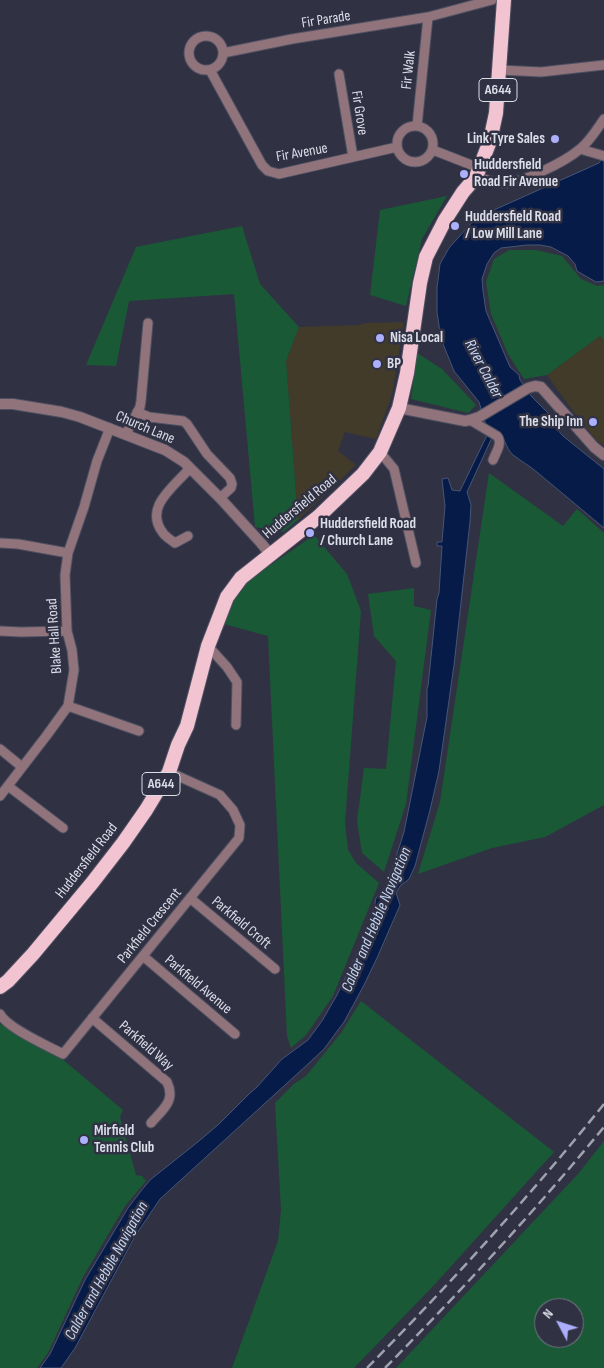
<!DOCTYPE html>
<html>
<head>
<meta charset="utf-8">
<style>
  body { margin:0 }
  #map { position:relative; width:604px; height:1368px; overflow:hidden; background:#303244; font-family:"Sofia Sans Condensed",sans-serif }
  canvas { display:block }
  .north { position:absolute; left:534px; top:1298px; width:50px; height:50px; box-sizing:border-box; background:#303244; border:1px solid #747686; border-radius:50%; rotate:310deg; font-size:14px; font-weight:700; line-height:20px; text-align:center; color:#dbdde8 }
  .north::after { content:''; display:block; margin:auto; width:18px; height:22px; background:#acaffb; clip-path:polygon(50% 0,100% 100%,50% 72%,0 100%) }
</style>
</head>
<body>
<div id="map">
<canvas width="604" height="1368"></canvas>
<div class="north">N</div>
</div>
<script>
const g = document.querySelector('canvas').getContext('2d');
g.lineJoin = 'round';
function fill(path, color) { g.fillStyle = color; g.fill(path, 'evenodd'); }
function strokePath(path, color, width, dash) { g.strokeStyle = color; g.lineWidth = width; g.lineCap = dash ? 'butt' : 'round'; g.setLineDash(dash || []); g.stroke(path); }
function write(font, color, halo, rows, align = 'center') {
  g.font = font + ' "Sofia Sans Condensed",sans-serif'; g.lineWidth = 5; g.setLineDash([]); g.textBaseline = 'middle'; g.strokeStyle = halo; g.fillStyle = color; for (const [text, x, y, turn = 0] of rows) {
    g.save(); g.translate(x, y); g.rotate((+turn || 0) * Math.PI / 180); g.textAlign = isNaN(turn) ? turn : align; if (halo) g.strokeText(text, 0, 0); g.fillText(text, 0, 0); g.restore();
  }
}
fill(new Path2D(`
  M404,322l-12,73 -16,44 -31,-7 -7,19 18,14 -58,55 -12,-159 13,-34 60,-2 7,-2z
  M600,336l4,5v105l-9,-7 -28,-36 -20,-28z`), '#423b29');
fill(new Path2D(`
  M447,196l-25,43 -16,67 -36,-11 10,-85z
  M242,226l18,58 39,43 -13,34 12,159 -15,12 -28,-5 -21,-233 -105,7 -13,65 -30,-1 50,-118z
  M509,250h27l26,6 19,23 16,7 7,-1v56l-4,-5 -53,39 -23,4 -16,-25 -17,-40 -5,-32 8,-23z
  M417,353l25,16 34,36 -8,8 -57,-14z
  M489,473l74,53 14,-17 27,24v272l-59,32 -53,11 -74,26 22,-72z
  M314,535l33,39 14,37 -16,212 3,27 8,13 23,20 -46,113 -27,39 -15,13 -4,-12 -19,-400 -44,-12 11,-26 14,-18z
  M414,588v18l17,4 -25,194 -22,68 -22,-19 -5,-32 7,-53 22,1 10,-108 -22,-25 -6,-42z
  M361,1001l193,151 -118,131 -82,85h-122l46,-127 3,-31 -6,-107 19,-19 12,-8 35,-43z
  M0,1024l61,34 62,52 -3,7 16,58 6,1 4,5 -21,25 -42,71 -35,76 -11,15h-37z
  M604,1141v227h-208l182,-194zM544,1308h30v30h-30z`), '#1a5935');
const water = new Path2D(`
  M604,155v126l-8,1 -19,-11 -2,-7 -7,-8 -17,-9 -11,-2h-13l-26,3 -7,5 -7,11 -5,15 1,12 3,20 24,56 9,8 1,5 12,17 17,17 1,7 13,15 41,33v59c-22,-18 -44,-37 -66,-55 -8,-7 -17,-12 -25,-18 -8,-7 -8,-21 -18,-24l-28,61 4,13 -1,17 -16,143 -15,106 -9,39 -15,56 -6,13 -9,7 -4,7 4,12 -23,53 -13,27 -20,37 -9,12 -11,15 -16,15 -148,135 -25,37 -60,112 -14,20h-21l10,-14 35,-74 43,-72 13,-17 9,-11 49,-39 20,-17 30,-30 8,-7 25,-28 26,-19 14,-19 15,-26 29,-61 7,-20 3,-16 12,-14v-7l4,-7 12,-38 23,-115v-28l1,-3 9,-87 2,-6 3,-47h-5v-4h5l3,-36 -3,-27 6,-1 4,12 8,1 30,-62 -4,-4 -7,-23 -25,-31 -13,-32 -4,-27v-24l3,-24 9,-16 27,-30 123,-55z`);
fill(water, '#061b47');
strokePath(water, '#465577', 1);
const minor = new Path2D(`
  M189 53a17 17 0 1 1 34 0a17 17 0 1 1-34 0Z
  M223,53l69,-14 136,-22 64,-17
  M210,70l52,95 6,6 11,3 118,-27
  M500,70l41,2 63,-7
  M339,74l14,83
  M397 144a18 18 0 1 1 36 0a18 18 0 1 1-36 0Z
  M417,126l11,-109
  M580,149l24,7
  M433,150l46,18
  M476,177c8,2 17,5 26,6 18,2 64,-22 78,-34 10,-8 17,-20 24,-30
  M137,412l12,5 34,4 4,3 20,30 23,24 2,6 -1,4 -11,10
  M470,420l27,16c6,7 -1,16 -4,24
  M126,434l14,-27 1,-6 7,-78
  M380,452l14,17 22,94
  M188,536l-13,7c-4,-3 -9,-6 -12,-10 -20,-26 11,-46 27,-65
  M0,543l18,1 50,9
  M0,631l21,1 46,-1
  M208,646l19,21 10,15 -1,43
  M68,706l71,25
  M0,749l22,18
  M8,786l55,42
  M0,796l47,-61 21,-29 6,-36 -2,-20 -5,-19 -2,-56 3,-22 16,-46 13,-46 13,-33
  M190,898l85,71
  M143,956l92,78
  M0,1014c7,14 48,32 63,40l176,-216 1,-13 -7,-15 -13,-15 -51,-23
  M92,1018l75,64c9,19 -4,27 -16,41`);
const tertiary = new Path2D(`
  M0,404h13l49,8 18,5 85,33 19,12 36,36 41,45 9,11
  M399,408l66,13 5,-1 9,-3 49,-29 7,-2 6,1 53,60 10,8`);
const trunk = new Path2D(`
  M0,987l8,-6 25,-27 59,-71 31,-40 23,-33 23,-38 9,-27 9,-19 21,-80 19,-49 14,-19 77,-61 45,-43 17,-22 19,-44 8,-35 13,-90 6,-26 19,-37 18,-28 13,-15 14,-36 6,-28 8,-113`);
strokePath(minor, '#4f5162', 11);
strokePath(tertiary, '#4f5162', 12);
strokePath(trunk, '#4f5162', 16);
strokePath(minor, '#91737b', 9);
strokePath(tertiary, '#91737b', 10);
strokePath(trunk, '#f2c4d2', 14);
strokePath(new Path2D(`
  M367,1368c83,-84 163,-172 237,-264
  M385,1368c76,-77 150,-157 219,-241`), '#a0a2b0', 2.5, [10, 5]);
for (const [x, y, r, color] of [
  [555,139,5,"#acaffb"],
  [464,174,5,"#acaffb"],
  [455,226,5,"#acaffb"],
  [380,338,5,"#acaffb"],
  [377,364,5,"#acaffb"],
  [593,422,5,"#acaffb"],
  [310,533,5,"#acaffb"],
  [84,1140,5,"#acaffb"]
]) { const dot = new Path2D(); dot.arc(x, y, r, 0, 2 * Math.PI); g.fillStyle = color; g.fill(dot); strokePath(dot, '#303244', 2); }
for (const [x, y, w] of [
  [498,90,38],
  [161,784,38]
]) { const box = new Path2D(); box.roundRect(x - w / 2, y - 11.5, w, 23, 4); g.fillStyle = '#303244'; g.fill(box); strokePath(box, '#dbdde8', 1); }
write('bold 14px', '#dbdde8', null, [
  ["A644",498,90],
  ["A644",161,784]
]);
write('15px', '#dbdde8', '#303244', [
  ["Fir Parade",326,20,-9],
  ["Fir Walk",409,70,-84],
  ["Fir Grove",359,113,81],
  ["Fir Avenue",302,153,-10],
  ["Church Lane",145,428,23],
  ["Huddersfield Road",300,507,-40],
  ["Blake Hall Road",55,636,-94],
  ["Huddersfield Road",87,861,-52],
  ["Parkfield Croft",241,923,40],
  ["Parkfield Crescent",150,926,-51],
  ["Parkfield Avenue",198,985,40],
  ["Parkfield Way",146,1046,41]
]);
write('bold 15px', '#dbdde8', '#303244', [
  ["Link Tyre Sales",545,139,"right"],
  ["Huddersfield",474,165],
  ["Road Fir Avenue",474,182],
  ["Huddersfield Road",465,217],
  ["/ Low Mill Lane",465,234],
  ["Nisa Local",390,338],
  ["BP",387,364],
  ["The Ship Inn",583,422,"right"],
  ["Huddersfield Road",320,524],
  ["/ Church Lane",320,541],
  ["Mirfield",94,1131],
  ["Tennis Club",94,1148]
], 'left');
write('italic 16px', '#c4d5f4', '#303244', [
  ["River Calder",483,369,62],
  ["Calder and Hebble Navigation",377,920,-67],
  ["Calder and Hebble Navigation",107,1271,-61]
]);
</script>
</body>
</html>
